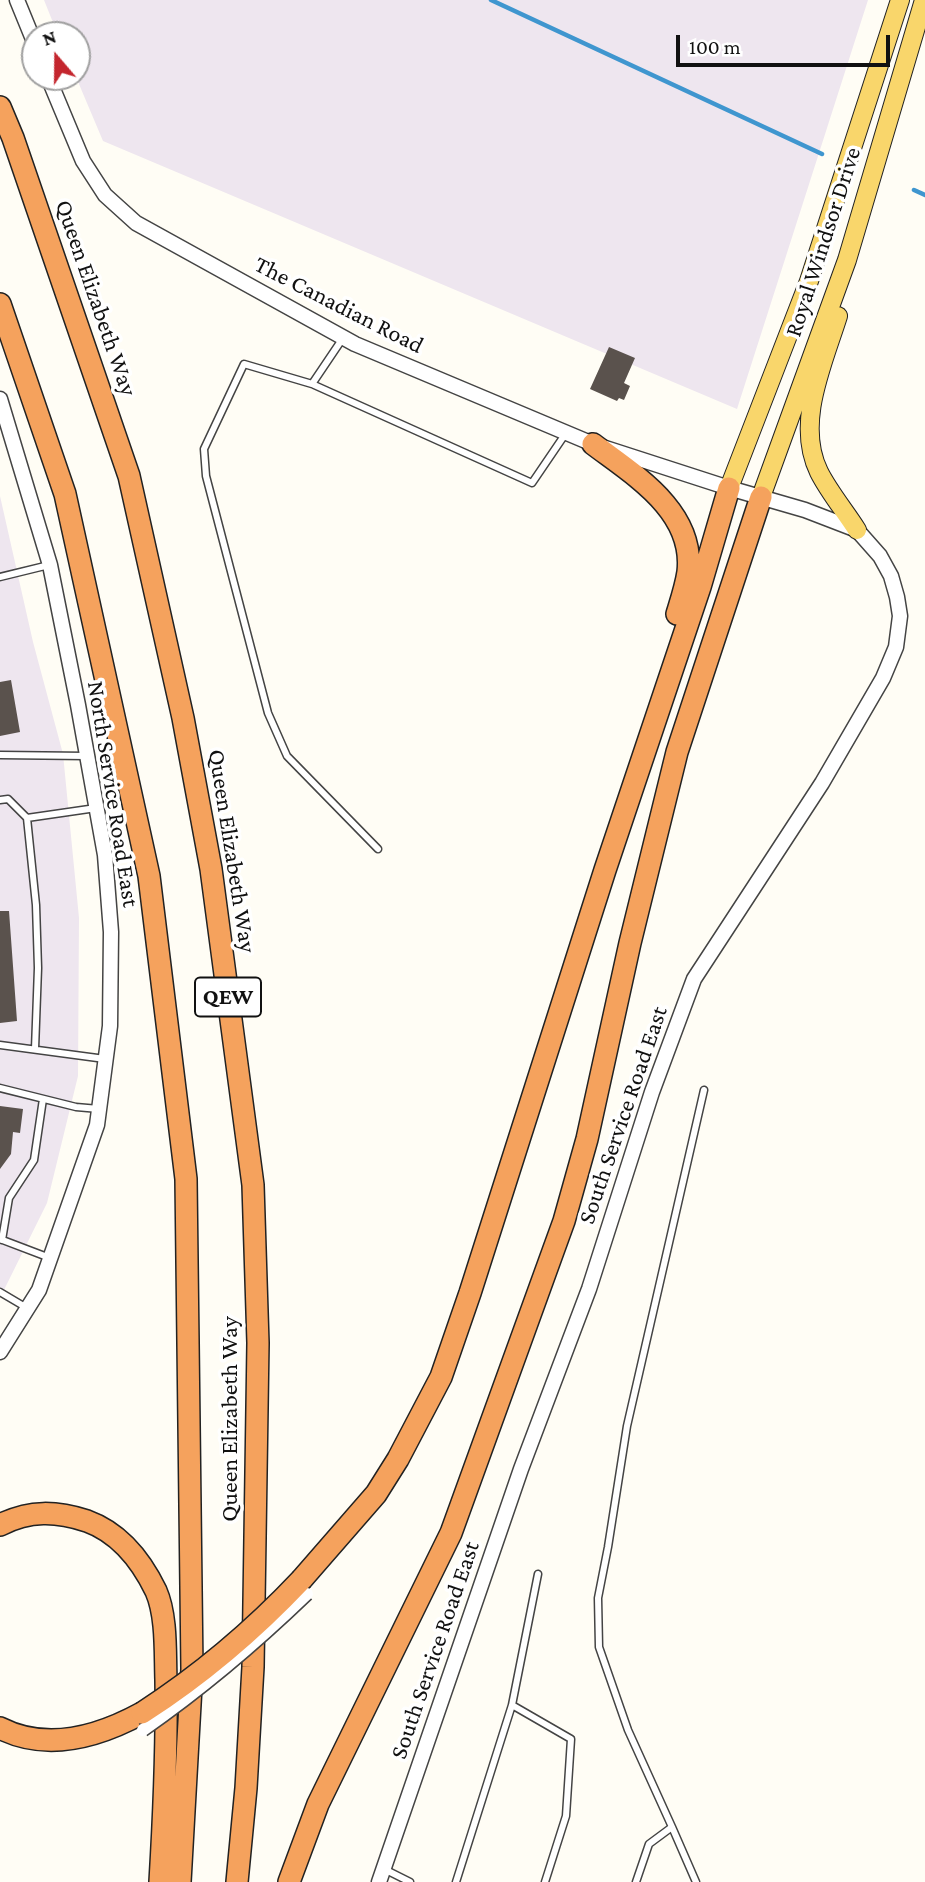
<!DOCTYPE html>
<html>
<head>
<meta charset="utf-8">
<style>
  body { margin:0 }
  #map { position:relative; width:925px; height:1882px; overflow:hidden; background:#fffdf5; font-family:"Crimson Pro",serif }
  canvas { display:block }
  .north { position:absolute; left:21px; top:21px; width:70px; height:70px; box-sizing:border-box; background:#fff; border:2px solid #a0a0a0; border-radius:50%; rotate:340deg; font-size:19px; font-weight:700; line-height:28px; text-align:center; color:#111 }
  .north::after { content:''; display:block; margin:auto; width:24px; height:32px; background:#c4262e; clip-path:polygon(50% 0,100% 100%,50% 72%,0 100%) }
  .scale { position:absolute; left:676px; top:35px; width:214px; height:32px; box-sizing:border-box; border:4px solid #111; border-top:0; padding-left:9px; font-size:21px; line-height:24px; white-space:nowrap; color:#111; -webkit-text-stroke:5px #fff; paint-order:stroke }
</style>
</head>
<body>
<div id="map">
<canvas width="925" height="1882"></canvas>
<div class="north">N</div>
<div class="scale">100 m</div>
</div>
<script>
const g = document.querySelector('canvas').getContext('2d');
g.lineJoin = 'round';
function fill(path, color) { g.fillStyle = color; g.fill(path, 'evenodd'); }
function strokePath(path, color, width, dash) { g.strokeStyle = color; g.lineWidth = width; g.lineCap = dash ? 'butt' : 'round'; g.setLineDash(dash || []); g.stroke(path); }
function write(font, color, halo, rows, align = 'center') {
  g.font = font + ' "Crimson Pro",serif'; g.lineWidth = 7; g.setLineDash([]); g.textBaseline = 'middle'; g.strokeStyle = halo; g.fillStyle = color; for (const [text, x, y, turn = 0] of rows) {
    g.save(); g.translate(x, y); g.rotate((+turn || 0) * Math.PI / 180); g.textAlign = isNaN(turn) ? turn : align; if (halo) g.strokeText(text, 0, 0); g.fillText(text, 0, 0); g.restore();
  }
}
fill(new Path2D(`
  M44,0h824l-131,409 -634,-268 -27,-64 1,-42h-19z
  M0,496l33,146 30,112 16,164 -1,158 -31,127 -47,95z`), '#eee6ef');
strokePath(new Path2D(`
  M491,0l331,154
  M914,190l11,5`), '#3f96cf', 4.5);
fill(new Path2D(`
  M609,347l26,11 -11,25 6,3 -6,14 -5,-2 -2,3 -27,-12z
  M11,680l9,52 -20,4v-54z
  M0,911h9l8,110 -17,2z
  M0,1106l23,3 -3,24 -7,-1 -2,22 -11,15z`), '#5a524d');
const service = new Path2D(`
  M312,384l31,-46
  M0,577l49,-12
  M0,755l87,1
  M0,800l8,-1 19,19 69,-10
  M27,818l9,87 2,63 -3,81
  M378,849l-91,-93 -19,-43 -62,-237 -2,-27 40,-85 68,20 220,99 34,-50
  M0,1045l105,14
  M0,1088l76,19 23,2
  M0,1239l50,19
  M2,1240l7,-42 25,-38 9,-61
  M0,1292l27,16
  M538,1574l-26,131 59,34 -5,77 -21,66
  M672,1827l24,55
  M384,1869l26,13
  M456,1882l56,-177
  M636,1882l13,-38 23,-17 -44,-97 -29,-83 -1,-49 10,-51 19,-121 77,-336`);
const tertiary = new Path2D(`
  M17,0l18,44
  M48,77l35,84 22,34 31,28 219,121 238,100 136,44 76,22 52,20 23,26 11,20 6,21 3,19 -4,31 -13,31 -61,105 -128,196 -42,113 -63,197 -68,180 -142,413
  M0,399l50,166 28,140 27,150 6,77 -1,94 -13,99 -58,165 -39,62`);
const primary = new Path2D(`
  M838,316c-15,48 -43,107 -19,156 10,20 26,39 38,58
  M729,488l80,-207 91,-281
  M761,497l86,-237 77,-260`);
const motorway = new Path2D(`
  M0,107l13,31 116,338 54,242 28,151 42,316 5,158 -5,324 -7,121 -9,94
  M0,304l65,190 84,382 37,303 6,490 -12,213
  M593,444c41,31 102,67 95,128 -2,14 -7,29 -11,42
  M0,1525c30,-15 56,-14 87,-4 33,12 54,39 69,70 11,25 9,62 10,89 1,68 -2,135 -6,202
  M302,1579l74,-85 22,-35 43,-82 29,-84 135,-423 95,-283 29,-99
  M0,1728c47,24 98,9 142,-15
  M289,1882l29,-78 133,-271 113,-312 23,-82 43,-196 47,-191 84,-255`);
strokePath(service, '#444', 9);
strokePath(tertiary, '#444', 17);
strokePath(primary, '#222', 20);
strokePath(motorway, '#222', 24);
strokePath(service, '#fff', 6);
strokePath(tertiary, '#fff', 14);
strokePath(primary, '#f9d66b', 18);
strokePath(motorway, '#f5a25d', 21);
const minorBridge = new Path2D(`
  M143,1730c59,-41 112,-86 164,-136`);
const motorwayBridge = new Path2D(`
  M142,1713c59,-38 112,-83 160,-134`);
strokePath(minorBridge, '#444', 15, []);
strokePath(motorwayBridge, '#222', 24, []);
strokePath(minorBridge, '#fff', 12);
strokePath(motorwayBridge, '#f5a25d', 21);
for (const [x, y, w] of [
  [228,997,66]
]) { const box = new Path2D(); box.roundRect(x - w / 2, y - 19.5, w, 39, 5); g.fillStyle = '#fff'; g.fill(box); strokePath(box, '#111', 2); }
write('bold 23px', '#111', null, [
  ["QEW",228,997]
]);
write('24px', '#111', '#fff', [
  ["Royal Windsor Drive",823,242,-72],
  ["Queen Elizabeth Way",96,298,71],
  ["The Canadian Road",339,305,27],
  ["North Service Road East",113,794,81],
  ["Queen Elizabeth Way",232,851,81],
  ["South Service Road East",623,1115,-71],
  ["Queen Elizabeth Way",230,1419,-90],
  ["South Service Road East",435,1650,-71]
]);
</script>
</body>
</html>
